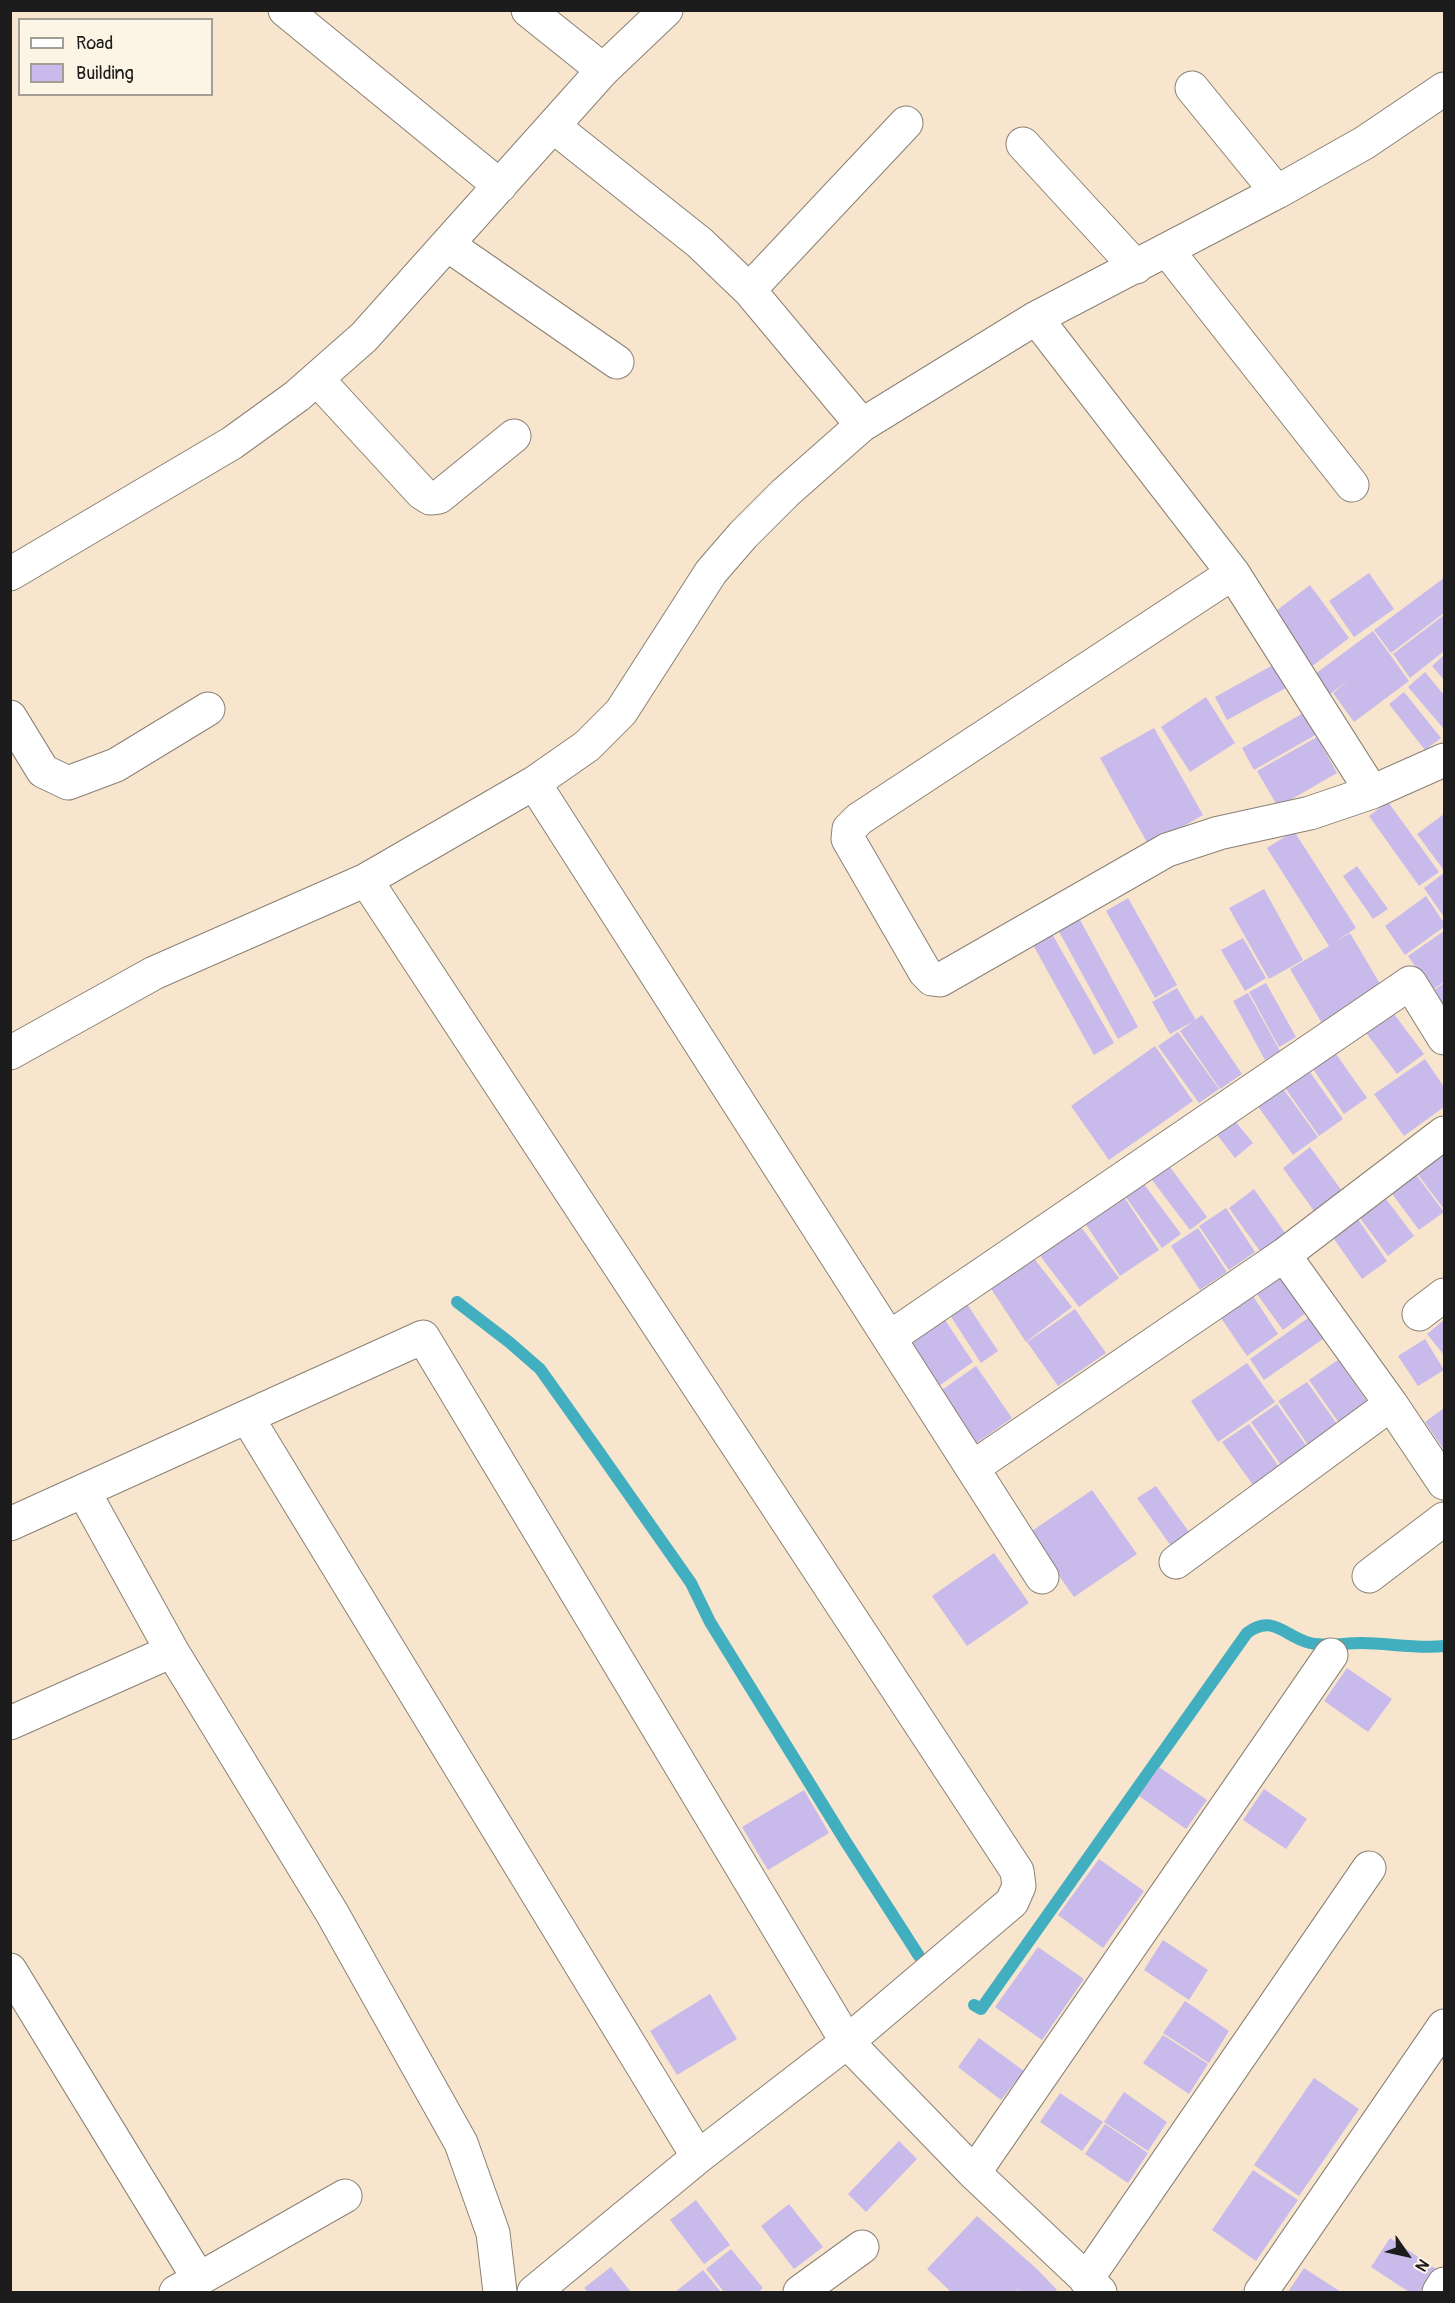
<!DOCTYPE html>
<html>
<head>
<meta charset="utf-8">
<style>
  body { margin:0 }
  #map { position:relative; width:1455px; height:2303px; overflow:hidden; background:#f7e5cd; font-family:Pangolin,sans-serif }
  canvas { display:block }
  .frame { position:absolute; inset:0; border:12px solid #1c1c1c; pointer-events:none }
  .legend { position:absolute; left:18px; top:18px; width:195px; height:78px; box-sizing:border-box; background:#fcf5e5; border:2px solid #a29e95; margin:0; padding:8px 10px; list-style:none; font-size:18px; color:#1c1c1c }
  .legend li { display:flex; align-items:center; gap:12px; height:30px }
  .legend b { width:30px; border:2px solid #a29e95 }
  .north { position:absolute; left:1377px; top:2225px; width:60px; height:60px; -webkit-text-stroke:4px #fcf5e5; paint-order:stroke; rotate:124deg; font-size:16px; font-weight:700; line-height:24px; text-align:center; color:#1c1c1c }
  .north::after { content:''; display:block; margin:auto; width:21px; height:27px; background:#1c1c1c; clip-path:polygon(50% 0,100% 100%,50% 72%,0 100%) }
</style>
</head>
<body>
<div id="map">
<canvas width="1455" height="2303"></canvas>
<div class="frame"></div>
<ul class="legend">
<li><b style="height:8px;background:#fff"></b>Road</li>
<li><b style="height:16px;background:#c9baec"></b>Building</li>
</ul>
<div class="north">N</div>
</div>
<script>
const g = document.querySelector('canvas').getContext('2d');
g.lineJoin = 'round';
function strokePath(path, color, width, dash) { g.strokeStyle = color; g.lineWidth = width; g.lineCap = dash ? 'butt' : 'round'; g.setLineDash(dash || []); g.stroke(path); }
function fill(path, color) { g.fillStyle = color; g.fill(path, 'evenodd'); }
strokePath(new Path2D(`
  M457,1302l52,40 31,27 57,80 94,134 19,39 134,217 75,117
  M974,2005l7,4 266,-376c26,-20 38,4 63,10 18,4 33,0 51,0 27,0 56,6 83,3`), '#41afbf', 12);
fill(new Path2D(`
  M1369,573l25,36 -40,28 -25,-36z
  M1444,578v35l-53,40 -17,-23z
  M1310,585l39,53 -38,29 -39,-53z
  M1444,615v36l-34,27 -17,-24z
  M1373,631l36,50 -55,41 -21,-29 17,-14 -20,15 -15,-20z
  M1444,655v25l-12,-14z
  M1273,665l13,23 -59,32 -12,-23z
  M1425,672l19,23v34l-36,-42z
  M1404,692l37,46 -16,12 -36,-46z
  M1206,697l29,46 -45,29 -29,-45z
  M1305,712l12,22 -63,36 -12,-22z
  M1154,728l49,87 -54,31 -49,-88z
  M1317,737l20,36 -59,34 -21,-36z
  M1388,802l51,70 -20,14 -50,-70z
  M1444,814v54l-1,1 -26,-35z
  M1294,831l62,97 -24,16 18,-11 33,56 -60,36 -33,-56 39,-23 -62,-98z
  M1357,866l31,43 -15,10 -30,-43z
  M1444,873v44l-20,-29z
  M1264,889l39,71 -34,19 -40,-71z
  M1426,896l18,27v4l-39,28 -20,-29z
  M1128,898l49,87 -22,13 -49,-87z
  M1079,918l59,109 -20,12 -60,-109z
  M1444,931v51l-12,8 -24,-34z
  M1051,932l63,111 -20,12 -62,-112z
  M1243,938l23,40 -21,13 -24,-41z
  M1266,983l30,54 -17,10 -30,-55z
  M1444,983v30l-13,-21z
  M1177,988l19,32 -26,14 -18,-32z
  M1248,993l32,58 -15,9 -32,-59z
  M1391,1010l33,44 -27,20 -33,-44z
  M1202,1015l40,59 -22,15 -40,-58z
  M1178,1032l41,57 -20,14 -41,-57z
  M1155,1046l38,55 -84,59 -38,-54z
  M1336,1054l31,44 -23,16 -31,-45z
  M1425,1059l19,28v20l-40,29 -30,-42z
  M1305,1065l38,54 -24,17 -38,-54z
  M1279,1083l39,54 -25,18 -39,-54z
  M1232,1117l21,26 -18,15 -21,-27z
  M1310,1147l32,44 -28,20 -31,-43z
  M1444,1149v60l-28,-37z
  M1167,1163l40,54 -17,13 -41,-54z
  M1414,1172l30,40 -25,18 -29,-39z
  M1141,1180l40,54 -19,14 -39,-55z
  M1254,1189l31,44 -25,18 -31,-43z
  M1120,1191l39,59 -39,26 -39,-59z
  M1386,1199l28,37 -26,20 -28,-38z
  M1226,1208l29,44 -26,18 -30,-44z
  M1357,1218l30,43 -25,18 -30,-43z
  M1075,1219l44,59 -40,29 -44,-58z
  M1198,1228l29,44 -27,18 -29,-44z
  M1029,1252l43,55 -46,35 -40,-61z
  M1277,1273l29,40 -23,17 -29,-40z
  M1251,1293l27,41 -31,22 -28,-41z
  M963,1298l35,53 -17,12 -35,-54z
  M1075,1309l31,44 -48,33 -31,-44z
  M939,1311l34,51 -37,26 -34,-52z
  M1308,1318l15,21 -59,41 -14,-21z
  M1444,1320v35l-17,-21z
  M1425,1339l19,31 -26,16 -20,-30z
  M1338,1360l30,43 -29,20 -30,-43z
  M1247,1363l28,39 -57,40 -27,-41z
  M976,1366l36,52 -37,26 -36,-52z
  M1307,1382l30,42 -29,21 -30,-44z
  M1277,1404l30,43 -26,18 -30,-43z
  M1444,1408v42l-19,-28z
  M1249,1424l30,43 -26,18 -31,-43z
  M1156,1486l33,46 -18,14 -34,-48z
  M1092,1490l45,64 -63,43 -45,-64z
  M994,1553l35,50 -62,43 -35,-50z
  M1347,1668l45,31 -24,33 -44,-31z
  M1159,1767l48,33 -21,29 -47,-33z
  M1264,1789l43,30 -21,30 -43,-29z
  M804,1790l25,43 -61,37 -26,-43z
  M1099,1859l45,32 -41,57 -45,-33z
  M1163,1940l45,30 -19,30 -45,-30z
  M1038,1947l46,32 -42,61 -47,-33z
  M710,1994l27,45 -60,36 -27,-44z
  M1185,2001l44,30 -20,32 -46,-30z
  M1163,2035l45,29 -19,30 -46,-31z
  M979,2038l45,33 -23,29 -43,-33z
  M1314,2078l45,31 -60,87 -45,-31z
  M1124,2092l43,30 -19,29 -44,-29z
  M1060,2093l43,29 -21,29 -42,-29z
  M1105,2124l43,29 -20,30 -43,-29z
  M899,2141l18,18 -51,53 -18,-18z
  M1253,2170l45,30 -42,61 -44,-31z
  M696,2200l34,45 -26,19 -34,-44z
  M789,2204l34,43 -29,22 -33,-43z
  M977,2216l60,53 20,21 -3,2h-38l6,-7 -7,7h-64l-24,-23z
  M1390,2238l46,31 -16,23h-11l-38,-25z
  M731,2249l32,39 -5,4h-34l-18,-23z
  M611,2267l20,25h-43l-4,-4z
  M1304,2268l37,24h-53z
  M703,2270l18,22h-46z`), '#c9baec');
const minor = new Path2D(`
  M285,10l215,176
  M528,10l75,60
  M1192,88l85,104
  M553,126l147,117 49,47 113,135
  M1023,144l113,123
  M448,245l169,117
  M1167,250l185,235
  M749,290l157,-167
  M1036,318l197,255 139,219
  M317,379l105,114 8,5 9,-1 75,-61
  M1233,573l-374,246 -10,10 -1,10 77,133 7,7 8,1 227,-130 52,-17 91,-20 62,-21 72,-32
  M10,574l222,-131 65,-47 67,-59 239,-267 63,-60
  M10,717l33,54 25,12 48,-18 92,-56
  M534,783l508,794
  M366,880l651,991 2,15 -7,16 -165,140 -149,115 -164,135
  M10,1053l144,-80 212,-93 168,-97 53,-37 34,-34 90,-140 32,-37 42,-42 77,-68 174,-107 241,-126 87,-49 80,-54
  M1284,1255l107,149 53,79
  M1419,1314l25,-19
  M889,1338l521,-355 34,55
  M247,1417l451,740
  M972,1468l312,-213 160,-122
  M84,1492l88,159 160,262 129,230 32,90 7,59
  M10,1524l413,-187 424,705 127,131 126,119
  M1176,1562l215,-158
  M1369,1576l75,-57
  M10,1723l162,-72
  M10,1970l189,309
  M974,2173l357,-518
  M1086,2280l283,-412
  M176,2292l169,-96
  M800,2292l62,-45
  M1261,2292l183,-266
  M1439,2292l5,-8`);
strokePath(minor, '#8a8074', 35);
strokePath(minor, '#fff', 33);
</script>
</body>
</html>
